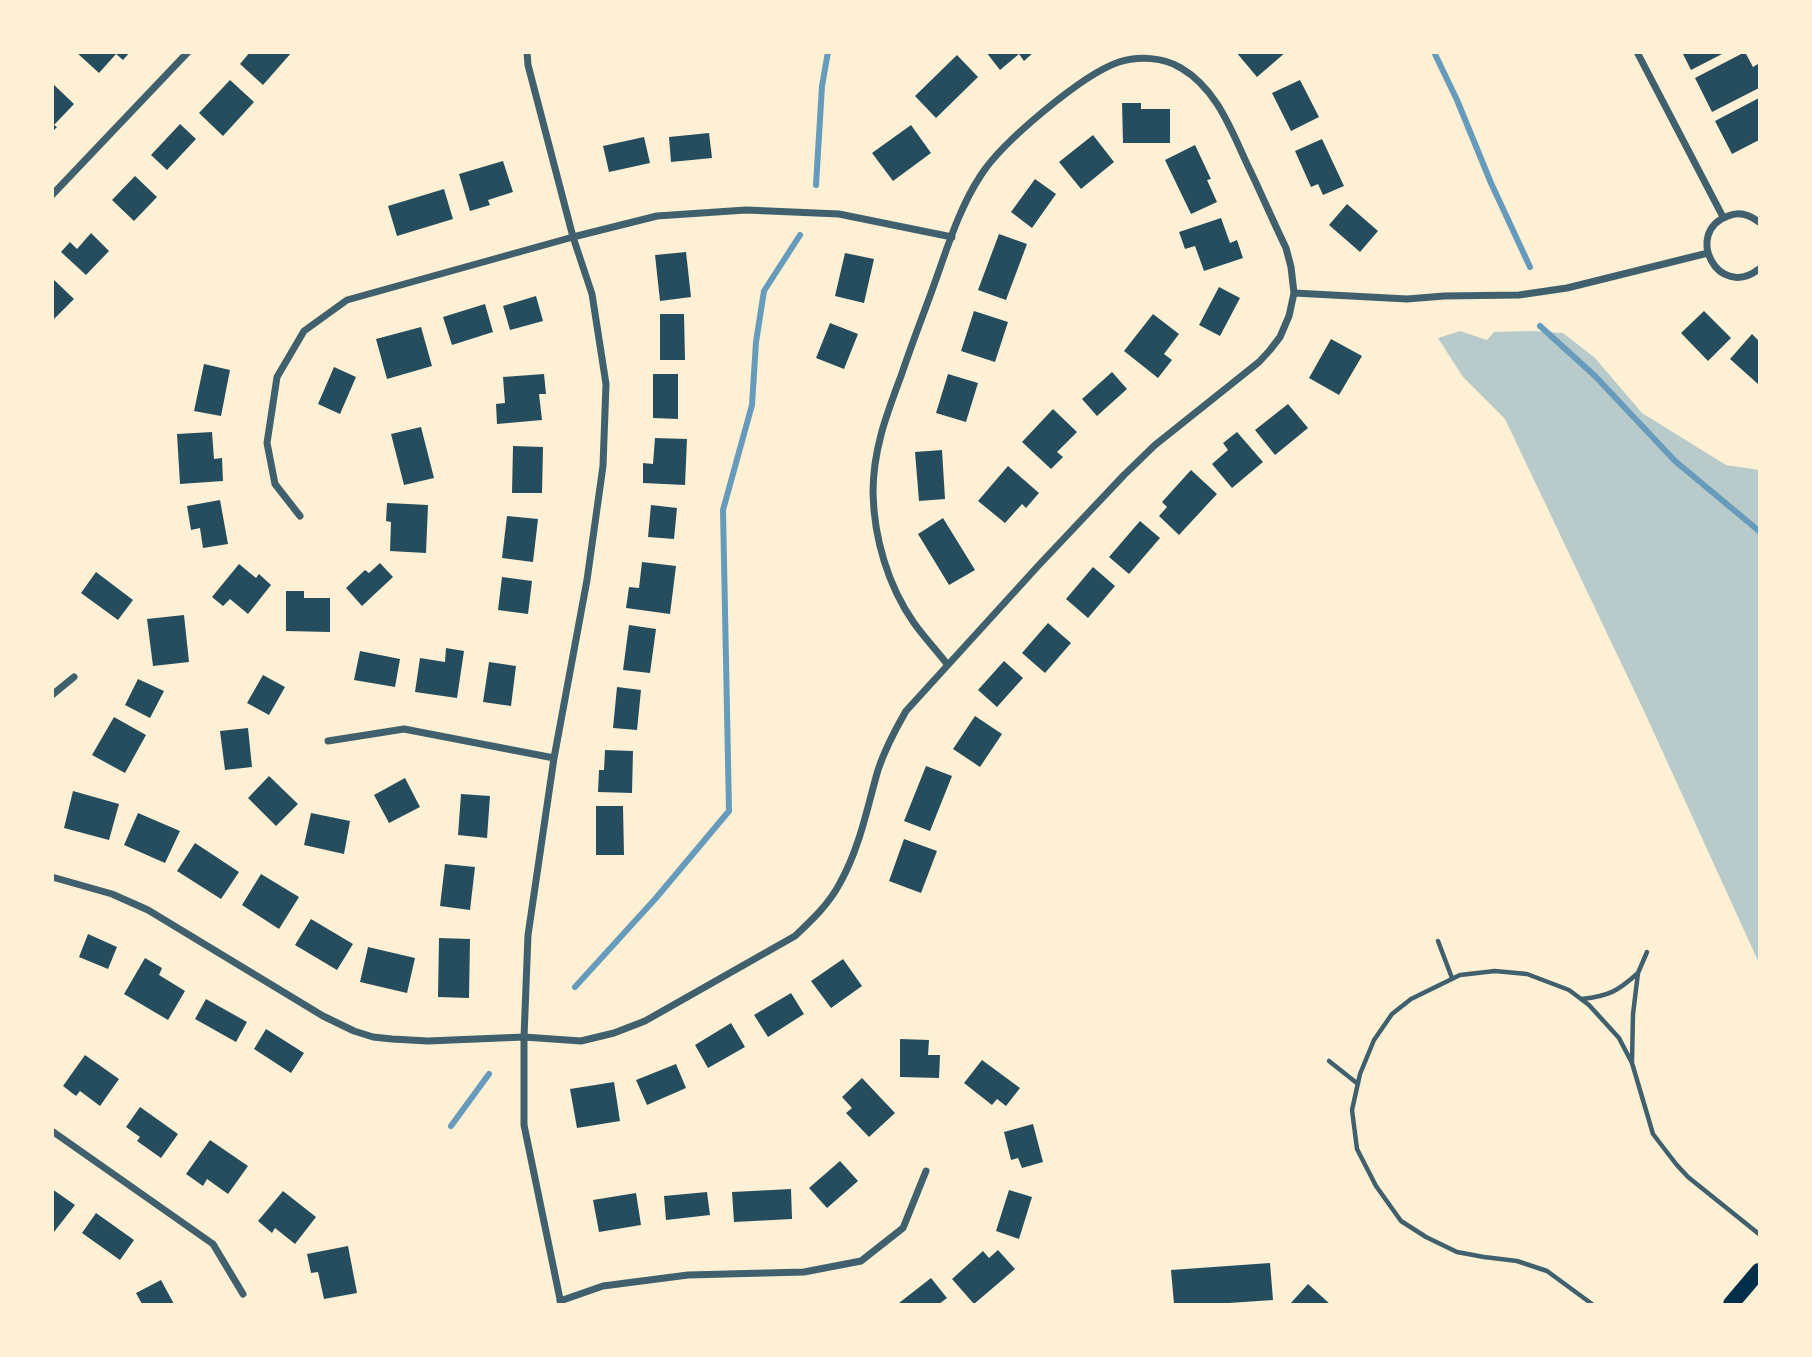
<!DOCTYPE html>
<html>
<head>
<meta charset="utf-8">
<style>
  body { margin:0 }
  #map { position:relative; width:1812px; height:1357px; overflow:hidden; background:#fdf0d5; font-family:Jost,sans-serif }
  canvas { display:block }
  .frame { position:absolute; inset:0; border:54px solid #fdf0d5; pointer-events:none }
</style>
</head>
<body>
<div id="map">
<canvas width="1812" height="1357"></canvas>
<div class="frame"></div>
</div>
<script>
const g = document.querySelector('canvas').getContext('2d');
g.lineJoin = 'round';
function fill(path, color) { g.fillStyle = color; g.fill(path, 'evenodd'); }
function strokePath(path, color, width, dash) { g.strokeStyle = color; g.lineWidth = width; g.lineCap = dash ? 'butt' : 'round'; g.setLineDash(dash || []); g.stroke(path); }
fill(new Path2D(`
  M1460,331l27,9 7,-8 38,-1 31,2 32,25 47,55 84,52 33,5v493l-115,-252 -139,-292 -42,-42 -25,-39z`), '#b9caca');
strokePath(new Path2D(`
  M1434,52l23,48 34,83 39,84
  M816,185l6,-99 6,-34
  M1540,326l55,50 80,85 84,70
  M575,987l81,-89 73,-87 -6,-301 29,-105 4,-63 8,-51 36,-56
  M451,1126l38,-52`), '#669bbc', 6);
fill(new Path2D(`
  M76,52h54l-7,8 -7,-6 -17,19z
  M250,52h42l-29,33 -23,-21z
  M986,52h48l-10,9 -5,-7 -19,16z
  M1236,52h50l-29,25z
  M1682,52h44l-35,18z
  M1745,52l8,15 5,-3 1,3v21l-47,24 -17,-34z
  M957,55l21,22 -42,41 -21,-22z
  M230,80l24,22 -31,34 -24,-23z
  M1300,80l19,37 -28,14 -19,-38z
  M52,83l22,21 -20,21 3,2 -5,5z
  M1759,98v42l-27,14 -17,-33z
  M1122,103h19v6h29v34h-47z
  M180,124l16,15 -29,31 -16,-15z
  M911,125l20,28 -38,28 -21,-28z
  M709,133l3,25 -41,4 -2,-25z
  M1093,135l21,27 -33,27 -22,-27z
  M644,137l6,26 -41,9 -6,-26z
  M1322,139l22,47 -21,9 -5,-11 -7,3 -16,-36z
  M1195,145l16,34 -4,1 10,22 -26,12 -26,-54z
  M503,161l10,31 -25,8 2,5 -20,6 -11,-37z
  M135,176l22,21 -23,24 -22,-21z
  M1035,179l21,15 -24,34 -21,-16z
  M444,189l9,30 -56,17 -9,-30z
  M1347,204l31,27 -18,21 -31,-27z
  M1221,218l9,25 7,-3 6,18 -39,13 -9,-25 -10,3 -6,-17z
  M91,233l18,18 -23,24 -25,-23 9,-10 7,7z
  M999,234l28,10 -21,56 -28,-10z
  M686,252l5,45 -31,4 -5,-46z
  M845,253l29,6 -10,44 -29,-7z
  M52,278l22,21 -22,22z
  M1219,287l21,11 -20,38 -21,-11z
  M536,296l7,25 -33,9 -7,-24z
  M485,304l8,28 -41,13 -9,-28z
  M974,311l34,11 -13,40 -34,-11z
  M1704,311l27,27 -23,23 -27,-28z
  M660,314h24l1,46h-25z
  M1153,314l26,20 -15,20 8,6 -14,18 -34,-27z
  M830,323l28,11 -14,35 -28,-11z
  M421,327l11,39 -45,13 -11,-40z
  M1752,334l7,7v41l-1,2 -28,-25z
  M1331,339l31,17 -23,39 -30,-17z
  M204,364l26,6 -9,46 -27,-5z
  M334,367l22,10 -16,37 -22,-10z
  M1112,372l15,17 -30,27 -15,-17z
  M544,374l2,20h-7l3,26 -45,4 -1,-20 9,-1 -2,-26z
  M653,374h25v45l-25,-1z
  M948,374l30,9 -12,39 -30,-9z
  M1288,404l20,24 -33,27 -20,-25z
  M1053,409l24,23 -20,20 6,5 -12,12 -29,-27z
  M421,427l13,51 -30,7 -13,-51z
  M212,432l2,27 8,-1 1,23 -43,3 -3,-50z
  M1237,432l26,30 -31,26 -20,-24 16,-14 -5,-7z
  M655,438l32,1 -2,46 -42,-2v-20l10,1z
  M513,446l30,1 -1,46h-30z
  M942,450l3,49 -26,2 -4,-49z
  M1008,466l31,27 -13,15 -4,-4 -17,19 -27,-22z
  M1191,470l26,24 -38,41 -20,-19 8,-9 -5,-5z
  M220,500l8,44 -25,4 -3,-20 -9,2 -4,-24z
  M387,503l41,2 -2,48 -36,-2 1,-29 -5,-1z
  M651,505l26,3 -3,31 -26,-2z
  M507,516l31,3 -5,43 -31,-4z
  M943,518l32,52 -26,15 -31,-51z
  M1140,521l20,17 -31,36 -20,-17z
  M642,562l34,4 -6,48 -44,-6 3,-21 10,1z
  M380,563l13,14 -31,29 -16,-18 19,-18 4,3z
  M239,564l17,14 3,-4 12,11 -23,29 -18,-15 -7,7 -11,-9z
  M1093,567l22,19 -27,32 -22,-19z
  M96,572l37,28 -15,20 -37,-27z
  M502,577l30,4 -4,33 -30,-4z
  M286,591h18v7h26v34l-44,-1z
  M184,615l5,47 -36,4 -6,-47z
  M1048,623l23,20 -26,30 -23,-20z
  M629,625l27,4 -6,44 -27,-3z
  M446,648l18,3 -7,47 -42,-6 5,-34 25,4z
  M360,651l40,8 -5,28 -41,-7z
  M1004,661l19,17 -26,29 -19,-17z
  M489,662l27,4 -5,40 -28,-4z
  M263,675l22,12 -16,28 -22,-12z
  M138,679l26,12 -14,27 -25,-13z
  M617,687l24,3 -4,40 -24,-2z
  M975,716l27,18 -22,33 -27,-18z
  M114,717l32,18 -21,38 -33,-18z
  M248,728l4,39 -27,3 -5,-39z
  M605,750l28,1 -1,42 -34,-1 1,-22h5z
  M926,766l26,10 -22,55 -26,-10z
  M269,776l29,28 -22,22 -28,-28z
  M405,778l15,29 -31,16 -15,-28z
  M73,791l46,13 -10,36 -45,-12z
  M461,794l29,2 -3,42 -29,-3z
  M596,806h27l1,49h-28z
  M138,813l42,18 -15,32 -41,-18z
  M311,813l39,8 -6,33 -40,-9z
  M904,839l33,12 -16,42 -32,-12z
  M195,843l44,29 -18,27 -44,-28z
  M445,864l30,3 -5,43 -30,-4z
  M261,874l38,23 -20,32 -37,-24z
  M311,919l42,25 -16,26 -42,-25z
  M88,934l29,13 -9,22 -29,-12z
  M439,938l31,1 -1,59 -31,-1z
  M368,947l47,11 -8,35 -47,-11z
  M145,958l17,10 -3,7 26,16 -17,29 -44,-26z
  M843,959l19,27 -31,22 -20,-27z
  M791,993l13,21 -36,23 -14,-22z
  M206,999l41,23 -11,20 -41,-23z
  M731,1023l14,24 -37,21 -13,-23z
  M266,1029l38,24 -13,20 -37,-24z
  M900,1039l29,1 -1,15h12l-1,23 -39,-1z
  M85,1055l34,24 -19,27 -20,-15 -4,5 -13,-10z
  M982,1060l38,28 -14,18 -9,-7 -5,6 -28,-22z
  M676,1064l10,24 -39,17 -11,-25z
  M862,1078l33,35 -26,24 -23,-24 6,-5 -10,-11z
  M614,1082l6,39 -43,7 -7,-39z
  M140,1107l38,27 -17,24 -24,-17 3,-4 -14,-10z
  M1033,1124l10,38 -21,6 -4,-10 -7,2 -7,-28z
  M210,1140l38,26 -20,28 -21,-15 -4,7 -17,-12z
  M840,1161l18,20 -31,27 -18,-20z
  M52,1189l23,16 -21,27 -2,-1z
  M791,1189l1,30 -58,3 -2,-30z
  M1009,1190l23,7 -13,42 -23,-8z
  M283,1191l33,26 -21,27 -20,-16 -3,5 -14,-12z
  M707,1192l3,23 -44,5 -2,-24z
  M636,1193l5,32 -42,7 -6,-32z
  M96,1213l38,27 -14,20 -38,-27z
  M348,1246l9,47 -33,6 -6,-27 -7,1 -4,-19z
  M998,1250l17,19 -41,35 -22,-25 31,-28 6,7z
  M1270,1263l3,37 -59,4h-40l-3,-34z
  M931,1278l16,20 -8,6h-38l-2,-1z
  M161,1280l13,24h-32l-6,-11z
  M1308,1284l22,20h-40z`), '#264d5e');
strokePath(new Path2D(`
  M1438,941l14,37
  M1582,999c27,-3 36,-8 56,-26
  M1329,1061l29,23
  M1632,1062l1,-48 5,-41 9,-21
  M1592,1304l-45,-33 -30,-10 -33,-4 -27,-5 -31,-15 -25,-16 -25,-35 -19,-37 -5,-39 8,-36 14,-34 18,-26 19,-15 49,-24 35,-4 32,3 42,16 20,15 30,33 13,25 21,71 23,30 12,13 71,57`), '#3f606c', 4.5);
strokePath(new Path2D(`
  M527,52l1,13 45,172 19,57 14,90 -3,82 -16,114 -33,178 -26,177 -4,102v88l37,179
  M1637,52l86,165
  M52,195l136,-143
  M1759,222c-9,-7 -20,-11 -31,-6 -45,16 -10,85 31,53
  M1294,293l113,6 37,-3 75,-1 48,-7 141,-35
  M300,516l-25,-32 -8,-41 10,-66 27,-46 43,-31 226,-63 84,-21 89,-6 93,4 113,23
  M52,695l22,-18
  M328,741l76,-12 150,29
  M52,877l60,17 36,16 175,106 31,15 19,6 19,2 36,2 96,-4 57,4 33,-8 31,-12 150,-85c17,-16 34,-32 45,-53 20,-36 27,-75 38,-113 7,-21 17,-40 28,-59l132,-145 86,-91 31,-30 104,-83 11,-12 10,-13 9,-21 5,-23 -3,-26 -5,-19c-13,-27 -25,-55 -38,-82 -17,-36 -31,-77 -67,-98 -17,-11 -43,-12 -62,-6 -36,12 -117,80 -138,113 -24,36 -36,81 -51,121 -10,27 -20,53 -29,80 -15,40 -28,74 -28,117 1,45 15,93 41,130 10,14 22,27 33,41
  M52,1131l161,113 30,50
  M560,1301l43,-15 85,-11 116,-3 57,-11 42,-33 23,-57`), '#3f606c', 7);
strokePath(new Path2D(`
  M1731,1304l28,-33`), '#003049', 16);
</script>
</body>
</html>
